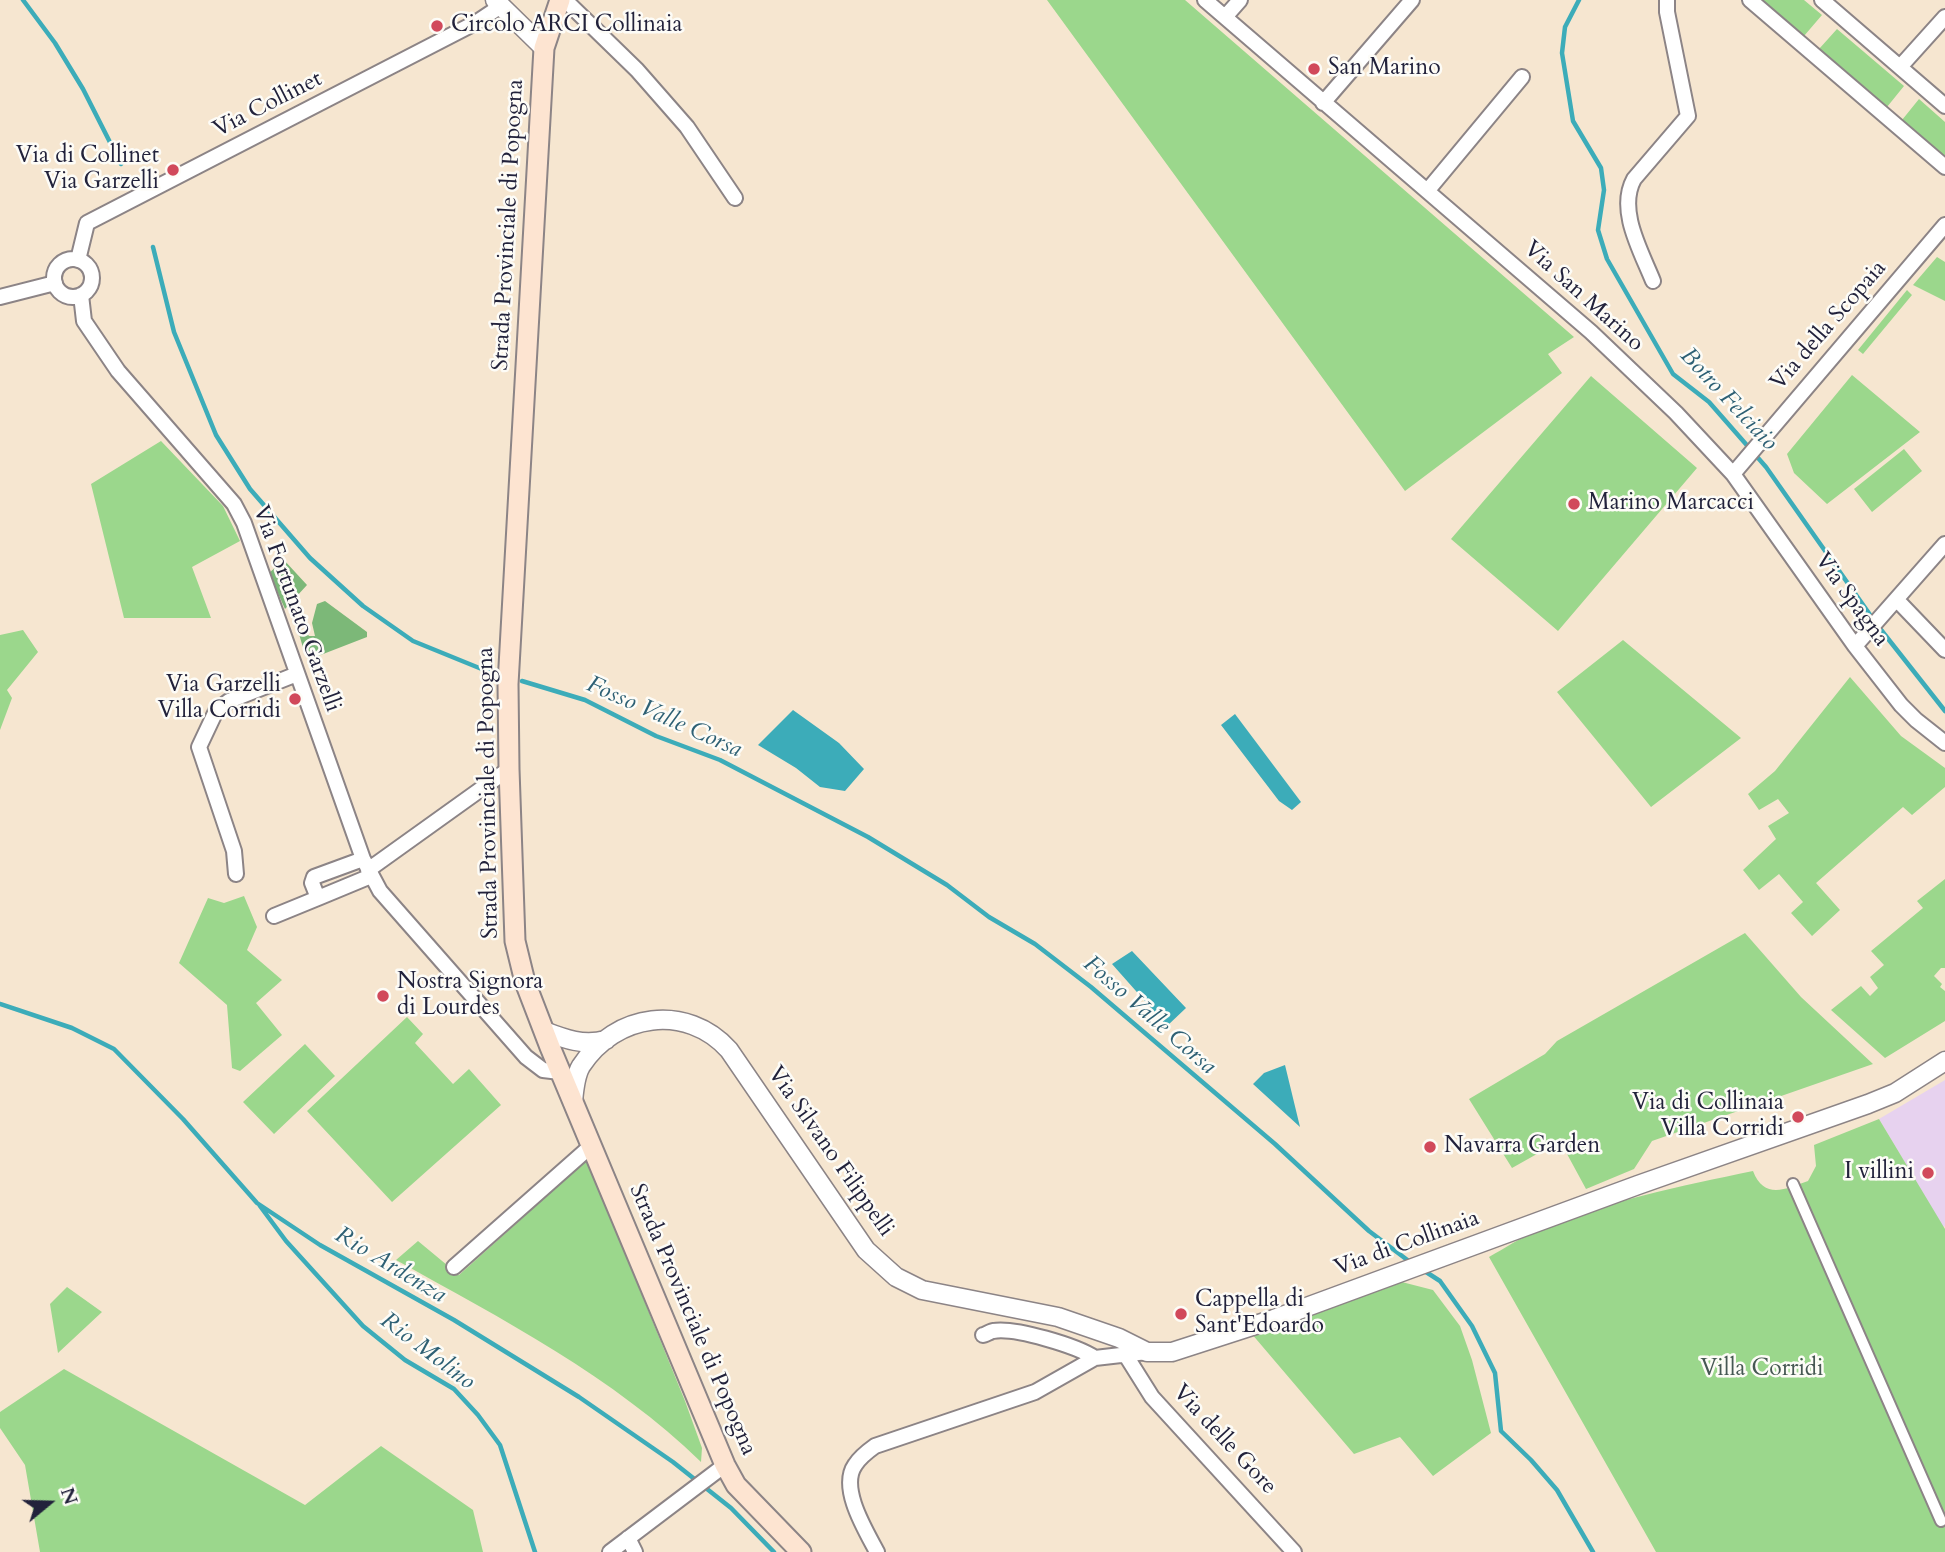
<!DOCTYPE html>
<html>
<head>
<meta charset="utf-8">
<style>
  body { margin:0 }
  #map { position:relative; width:1945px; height:1552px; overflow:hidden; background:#f6e6d0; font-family:Cardo,serif }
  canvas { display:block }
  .north { position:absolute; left:14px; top:1468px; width:70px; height:70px; -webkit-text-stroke:5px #fdfcf7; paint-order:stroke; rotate:71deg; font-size:19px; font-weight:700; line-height:28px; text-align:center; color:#22223b }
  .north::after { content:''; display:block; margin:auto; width:24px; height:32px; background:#22223b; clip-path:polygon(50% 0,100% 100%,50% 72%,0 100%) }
</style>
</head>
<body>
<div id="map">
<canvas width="1945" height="1552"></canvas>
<div class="north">N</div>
</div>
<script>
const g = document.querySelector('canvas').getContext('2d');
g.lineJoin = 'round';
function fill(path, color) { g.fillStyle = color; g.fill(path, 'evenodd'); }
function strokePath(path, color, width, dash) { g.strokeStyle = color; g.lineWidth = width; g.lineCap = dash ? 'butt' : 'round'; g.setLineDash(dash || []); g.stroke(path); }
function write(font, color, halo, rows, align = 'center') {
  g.font = font + ' Cardo,serif'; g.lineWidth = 5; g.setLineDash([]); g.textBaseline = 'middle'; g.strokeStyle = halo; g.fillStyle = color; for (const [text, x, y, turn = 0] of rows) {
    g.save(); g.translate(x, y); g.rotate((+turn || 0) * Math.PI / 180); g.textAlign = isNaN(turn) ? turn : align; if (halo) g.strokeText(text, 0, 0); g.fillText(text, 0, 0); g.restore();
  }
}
fill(new Path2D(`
  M1945,1080v146l-2,1 -64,-108z`), '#e7d2ef');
fill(new Path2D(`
  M1047,0h138l389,337 -26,17 14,19 -157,118z
  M1762,0h42l18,15 -18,21z
  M1837,29l67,57 -17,21 -68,-58z
  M1919,99l26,23v35l-43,-37z
  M1937,257l8,5v39l-32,-16z
  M1907,290l5,5 -49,59 -5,-4z
  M1852,375l68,57 -93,72 -33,-31 -7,-19z
  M1591,376l106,92 -139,163 -107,-92z
  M161,441l62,65 17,35 -48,26 19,51h-87l-33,-134z
  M1904,449l18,22 -50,41 -18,-23z
  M23,630l15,22 -31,38 5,8 -12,32v-95z
  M1623,640l118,98 -90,69 -94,-115z
  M1850,677l51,59 44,32v19l-33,28 -9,-8 -87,76 24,27 -28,26 -21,-23 12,-11 -24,-28 -20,16 -16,-20 33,-31 -8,-13 21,-13 -11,-14 -19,11 -11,-16 27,-23z
  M1945,879v89h-4l-7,8 8,8 -2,3 5,4v30l-60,37 -54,-48 30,-24 9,10 8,-8 -8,-11 14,-12 -13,-14 52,-43 -6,-7z
  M244,896l13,31 -10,23 35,30 -26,23 26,32 -42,36 -8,-3 -5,-63 -48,-42 29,-65 16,5z
  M1745,933l56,64 72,67 -221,77 -18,28 -48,20 -26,-48 -48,27 -43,-69 76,-45 12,-13z
  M407,1017l16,17 -8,9 38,41 16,-15 32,36 -109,97 -85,-91z
  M305,1044l30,32 -61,58 -31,-32z
  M1879,1119l66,110v323h-289l-167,-295c16,-9 31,-19 47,-26 69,-30 145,-45 217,-60 11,29 33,18 55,10l8,-15 -2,-21z
  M587,1160l98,241 17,47 -1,14c-87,-85 -199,-143 -305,-202l22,-19 41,34z
  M1394,1280l39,10 27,36 12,34 19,73 -58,43 -33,-39 -46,17 -103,-121z
  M67,1287l35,25 -44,41 -8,-49z
  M64,1369l241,136 76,-59 92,64 10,42h-443l-15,-87 -25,-37v-16z`), '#9bd78c');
fill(new Path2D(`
  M284,560l23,25 -22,24 -16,-36z
  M325,601l42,31v5l-49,19 -14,-5 -5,-17 5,-4 5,6h6l-3,-13 5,-19z`), '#7cb878');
fill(new Path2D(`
  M793,710l46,33 25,26 -19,22 -25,-4 -24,-19 -38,-23z
  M1235,714l66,88 -9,8 -13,-9 -58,-76z
  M1132,951l54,57 -19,18 -55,-62z
  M1285,1065l15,62 -47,-43 11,-11z`), '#3cacb9');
strokePath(new Path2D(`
  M23,0l32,43 28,46 38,75
  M1579,0l-14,27 -3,26 11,68 28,47 3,22 -6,40 9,29 66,115 36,28 57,65 107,152
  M153,247l21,85 42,103 34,54 60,69 53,48 50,35 81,33
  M1878,626l67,85
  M522,681l63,19 71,36 64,24 148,77 79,48 42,32 46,27 56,43 184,157 94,87 41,31
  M0,1004l72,24 42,21 69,70 74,84 63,42 134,75 125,77 94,65 58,46 43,44
  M260,1206l26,35 77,85 42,34 49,29 24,26 22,30 35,107
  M1423,1270l17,11 32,45 23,47 6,58 30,29 26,30 36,62`), '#3cacb9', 4.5);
const pedestrian = new Path2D(`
  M1793,1184l148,337`);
const minor = new Path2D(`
  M565,0l72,70 50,57 48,71
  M1205,0l386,332 85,81 57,61 122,172 46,59 15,15 29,23
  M1750,0l195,167
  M1822,0l123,106
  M1225,17l15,-17
  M1900,67l45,-50
  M1323,103l89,-103
  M1428,190l94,-113
  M54 278a19 19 0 1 1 38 0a19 19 0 1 1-38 0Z
  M78,260l9,-37 390,-201 24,-16
  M1653,281c-12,-30 -36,-71 -19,-102l54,-63 -21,-104v-12
  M81,295l3,26 34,50 116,133 10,19 119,336 17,32 146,166 17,13 17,2
  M0,297l55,-14
  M1733,474l212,-249
  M1897,600l48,50
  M1855,646l90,-102
  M363,859l-49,18 -2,6 6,15 53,-22
  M368,870l141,-101
  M236,874l-2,-23 -35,-104 17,-36 13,-10 68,-27
  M274,916l44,-18
  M454,1267l137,-121
  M983,1335c2,0 8,-4 10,-4 22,-4 84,15 102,27
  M1125,1354l27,43 142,155
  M628,1538l7,14
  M610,1552l115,-87
  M877,1552c-11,-21 -38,-64 -22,-87 5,-8 13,-14 20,-19l160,-54 60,-34 52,-6`);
const tertiary = new Path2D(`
  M495,0l49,48
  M544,1031c21,8 39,15 62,9
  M573,1102c1,-11 2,-26 8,-36 34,-53 106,-63 148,-16l137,200 30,27 26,13 136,27 61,21 28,14h25l102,-33 364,-134 230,-81 27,-11 50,-32`);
const secondary = new Path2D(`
  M560,0l-16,48 -36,636 1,85 6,172 10,41 25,65 175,418 11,20 65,67`);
strokePath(pedestrian, '#8c8486', 14);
strokePath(minor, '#8c8486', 18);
strokePath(tertiary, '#8c8486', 21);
strokePath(secondary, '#8c8486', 23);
strokePath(pedestrian, '#fff', 10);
strokePath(minor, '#fff', 14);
strokePath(tertiary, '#fff', 18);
strokePath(secondary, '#fde4d1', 19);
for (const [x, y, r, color] of [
  [437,26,7,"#d1495b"],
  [1314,69,7,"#d1495b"],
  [173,170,7,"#d1495b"],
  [1574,504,7,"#d1495b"],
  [295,699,7,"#d1495b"],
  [383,996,7,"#d1495b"],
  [1798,1117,7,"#d1495b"],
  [1430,1147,7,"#d1495b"],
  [1928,1173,7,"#d1495b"],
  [1181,1314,7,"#d1495b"]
]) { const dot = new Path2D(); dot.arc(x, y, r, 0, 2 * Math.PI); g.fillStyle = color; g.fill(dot); strokePath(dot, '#fdfcf7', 2.5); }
write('23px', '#22223b', '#fdfcf7', [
  ["Circolo ARCI Collinaia",451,26],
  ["San Marino",1328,69],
  ["Via di Collinet",159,157,"right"],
  ["Via Garzelli",159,183,"right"],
  ["Marino Marcacci",1588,504],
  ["Via Garzelli",281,686,"right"],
  ["Villa Corridi",281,712,"right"],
  ["Nostra Signora",397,983],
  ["di Lourdes",397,1009],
  ["Via di Collinaia",1784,1104,"right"],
  ["Villa Corridi",1784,1130,"right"],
  ["Navarra Garden",1444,1147],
  ["I villini",1914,1173,"right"],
  ["Cappella di",1195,1301],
  ["Sant'Edoardo",1195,1327]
], 'left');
write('23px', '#22223b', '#fdfcf7', [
  ["Via Collinet",268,105,-27],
  ["Strada Provinciale di Popogna",509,225,-87],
  ["Via San Marino",1583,297,42],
  ["Via della Scopaia",1829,326,-49],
  ["Via Spagna",1851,600,54],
  ["Via Fortunato Garzelli",296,609,70],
  ["Strada Provinciale di Popogna",489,793,-91],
  ["Via Silvano Filippelli",830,1152,55],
  ["Via di Collinaia",1407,1244,-20],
  ["Strada Provinciale di Popogna",692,1320,67],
  ["Via delle Gore",1224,1440,47]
]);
write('23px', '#465853', '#fdfcf7', [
  ["Villa Corridi",1762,1370]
]);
write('italic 24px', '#2e6074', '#fdfcf7', [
  ["Botro Felciaio",1728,400,47],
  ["Fosso Valle Corsa",664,718,24],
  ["Fosso Valle Corsa",1149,1016,41],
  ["Rio Ardenza",390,1266,31],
  ["Rio Molino",427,1352,37]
]);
</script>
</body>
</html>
